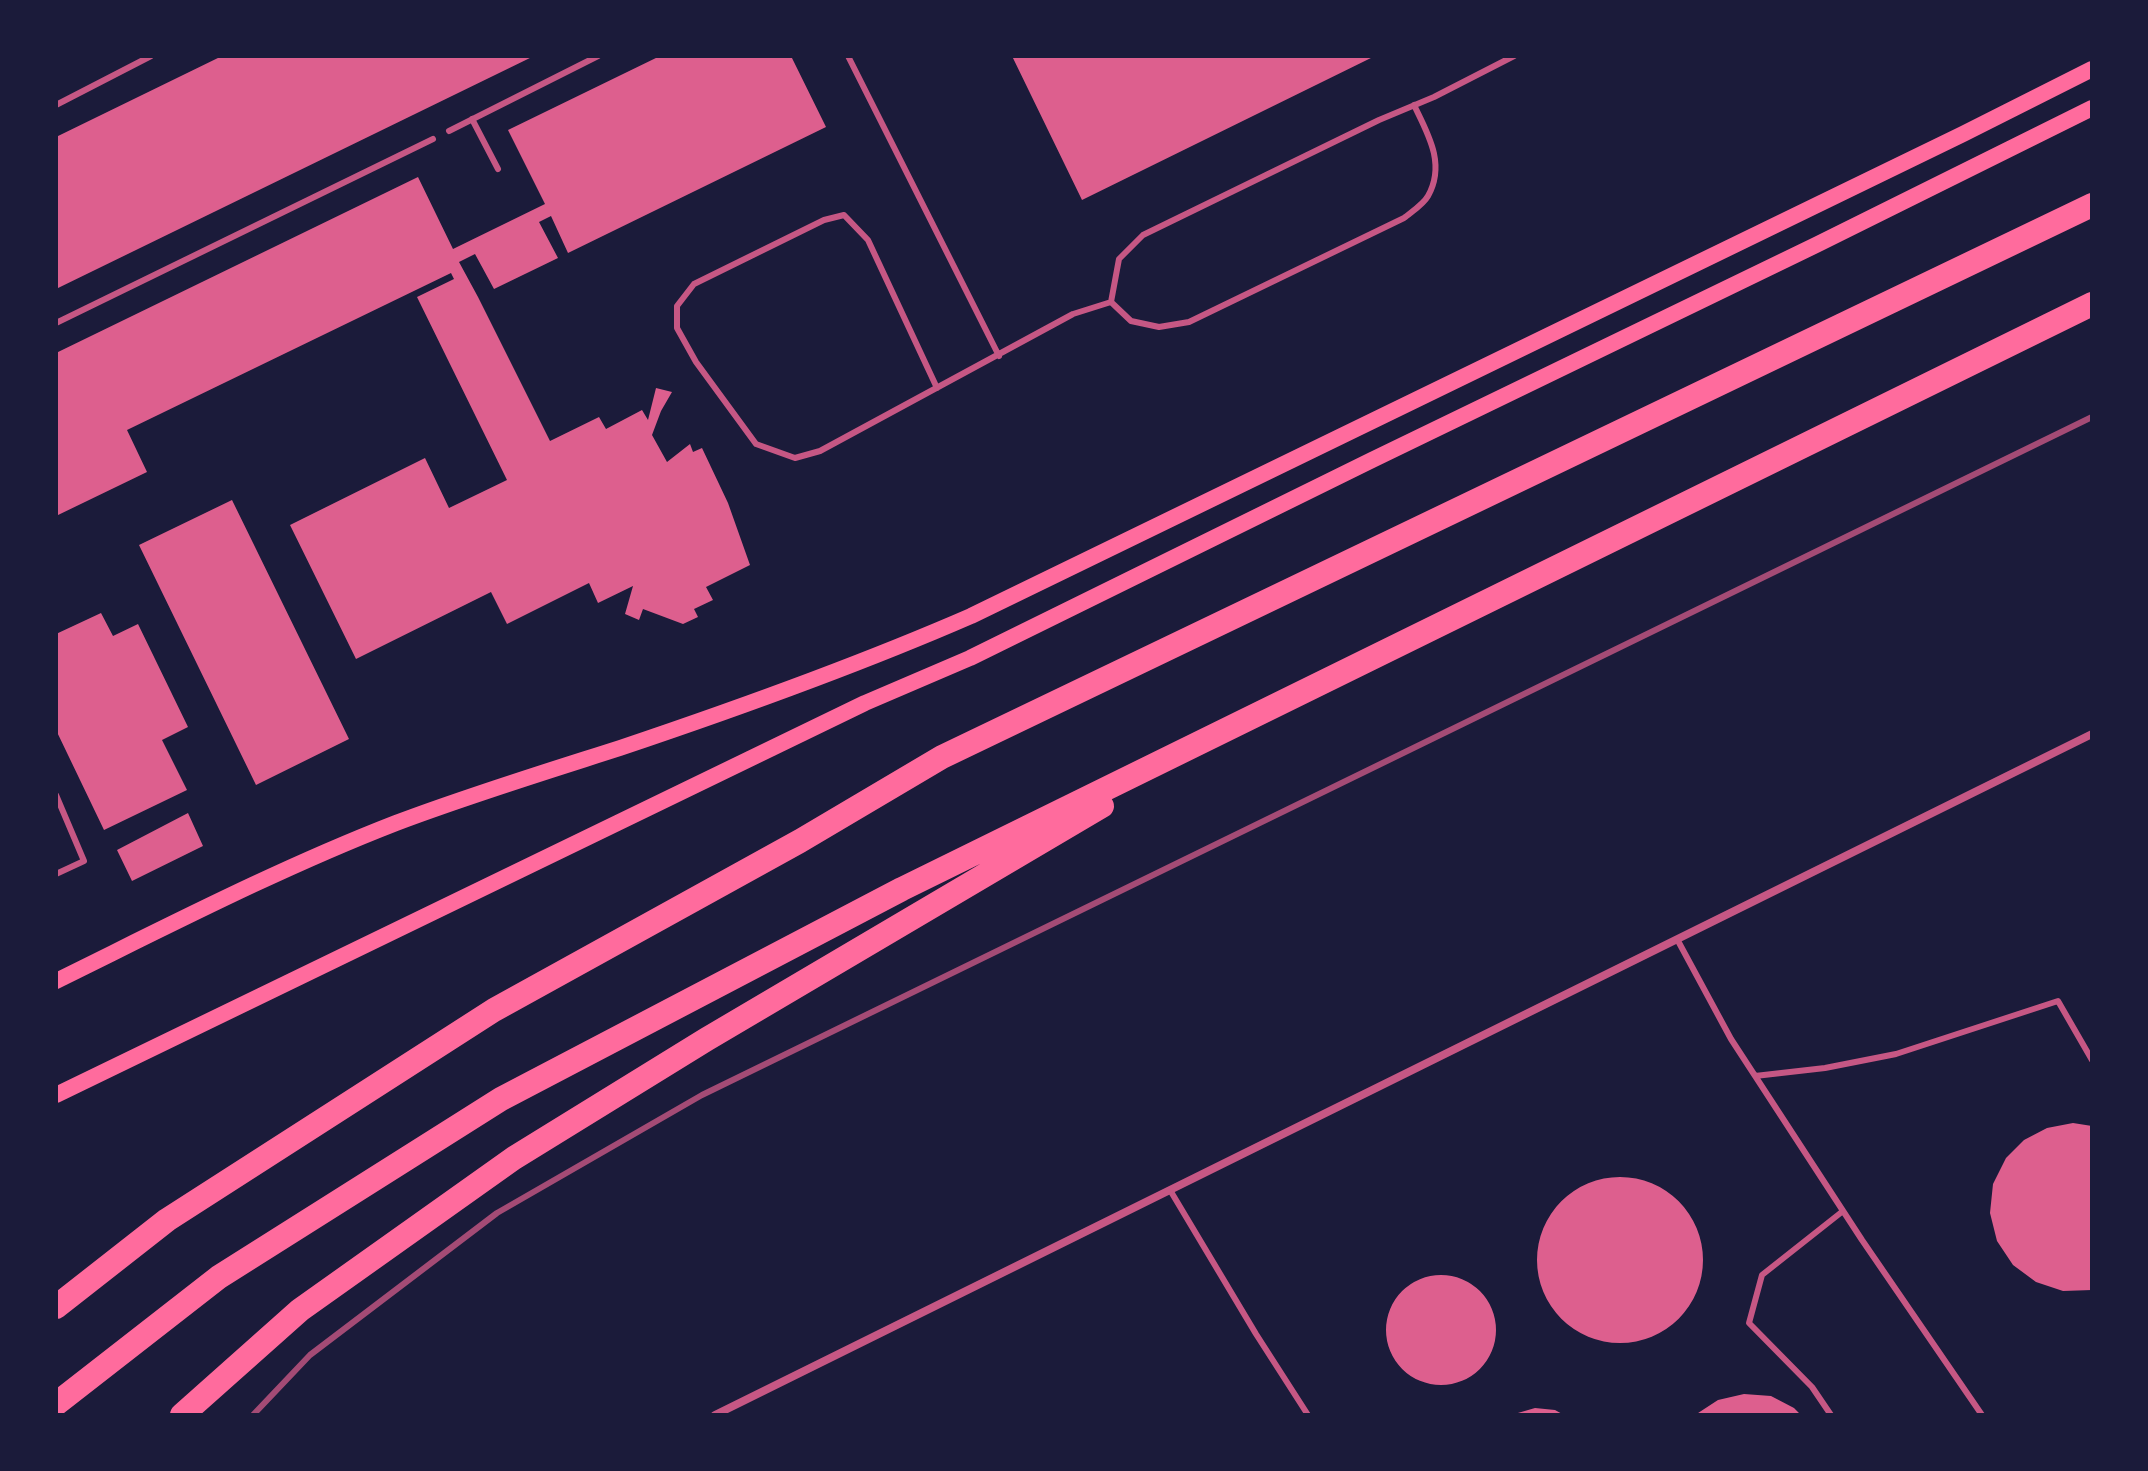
<!DOCTYPE html>
<html>
<head>
<meta charset="utf-8">
<style>
  body { margin:0 }
  #map { position:relative; width:2148px; height:1471px; overflow:hidden; background:#1b1b3a; font-family:"Space Grotesk",sans-serif }
  canvas { display:block }
  .frame { position:absolute; inset:0; border:58px solid #1b1b3a; pointer-events:none }
</style>
</head>
<body>
<div id="map">
<canvas width="2148" height="1471"></canvas>
<div class="frame"></div>
</div>
<script>
const g = document.querySelector('canvas').getContext('2d');
g.lineJoin = 'round';
function fill(path, color) { g.fillStyle = color; g.fill(path, 'evenodd'); }
function strokePath(path, color, width, dash) { g.strokeStyle = color; g.lineWidth = width; g.lineCap = dash ? 'butt' : 'round'; g.setLineDash(dash || []); g.stroke(path); }
fill(new Path2D(`
  M222,56h312l-478,233v-152z
  M660,56h131l35,71 -258,126 -17,-37 -12,6 19,36 -64,31 -19,-35 -16,8 19,35 72,144 49,-24 7,12 36,-19 6,10 8,-32 16,4 -11,19 -9,24 15,27 23,-18 3,8 9,-4 26,55 22,62 -44,22 7,13 -19,9 4,8 -15,7 -40,-15 -4,11 -14,-6 8,-28 -35,17 -9,-20 -82,41 -16,-32 -135,67 -66,-134 135,-67 24,50 58,-28 -90,-183 37,-18 -3,-6 -324,157 20,42 -91,44v-163l362,-176 35,72 92,-45 -37,-74z
  M1012,56h363l-293,144z
  M232,500l117,239 -93,46 -117,-240z
  M101,613l12,23 25,-12 50,103 -26,13 25,50 -83,40 -48,-100v-96z
  M188,813l15,33 -71,35 -15,-31z
  M2073,1123l19,3v164l-29,1 -27,-9 -23,-17 -16,-24 -7,-28 3,-29 13,-26 18,-18 23,-12z
  M1537 1260a83 83 0 1 1 166 0a83 83 0 1 1-166 0Z
  M1386 1330a55 55 0 1 1 110 0a55 55 0 1 1-110 0Z
  M1744,1394l27,2 23,12 7,7h-106l23,-15z
  M1535,1408l20,2 9,5h-53z`), '#dd5f8e');
strokePath(new Path2D(`
  M848,56l151,300
  M56,105l95,-49
  M472,119l26,50
  M449,131l149,-75
  M1111,302l20,19 28,6 30,-5 215,-104c7,-6 19,-13 24,-22 18,-32 0,-62 -14,-91
  M56,323l377,-184
  M937,388l-69,-148 -24,-25 -20,5 -130,64 -17,22v22l19,34 60,82 39,14 25,-7 253,-137 38,-12 8,-43 24,-24 236,-115 55,-23 80,-41
  M56,795l28,66 -28,13
  M1677,939l54,100 131,201 120,175
  M1755,1076l70,-8 71,-14 162,-53 34,59
  M1170,1190l86,144 52,81
  M1831,1415l-19,-28 -63,-64 13,-48 81,-64`), '#c65784', 6);
strokePath(new Path2D(`
  M715,1415l1377,-681`), '#c65784', 8);
strokePath(new Path2D(`
  M56,981c112,-55 224,-113 340,-158 74,-28 149,-51 224,-75 119,-40 236,-82 351,-132l992,-482 129,-65
  M56,1095l809,-392 105,-45 402,-198 444,-215 276,-137`), '#ff6b9d', 16);
strokePath(new Path2D(`
  M56,1307l111,-87 327,-210 306,-169 142,-84 1150,-552
  M56,1404l163,-127 282,-178 401,-210 1190,-585
  M182,1415l118,-105 214,-152 193,-119 395,-233`), '#ff6b9d', 24);
strokePath(new Path2D(`
  M253,1415l57,-60 187,-142 205,-118 1390,-678`), '#a44b75', 6);
</script>
</body>
</html>
